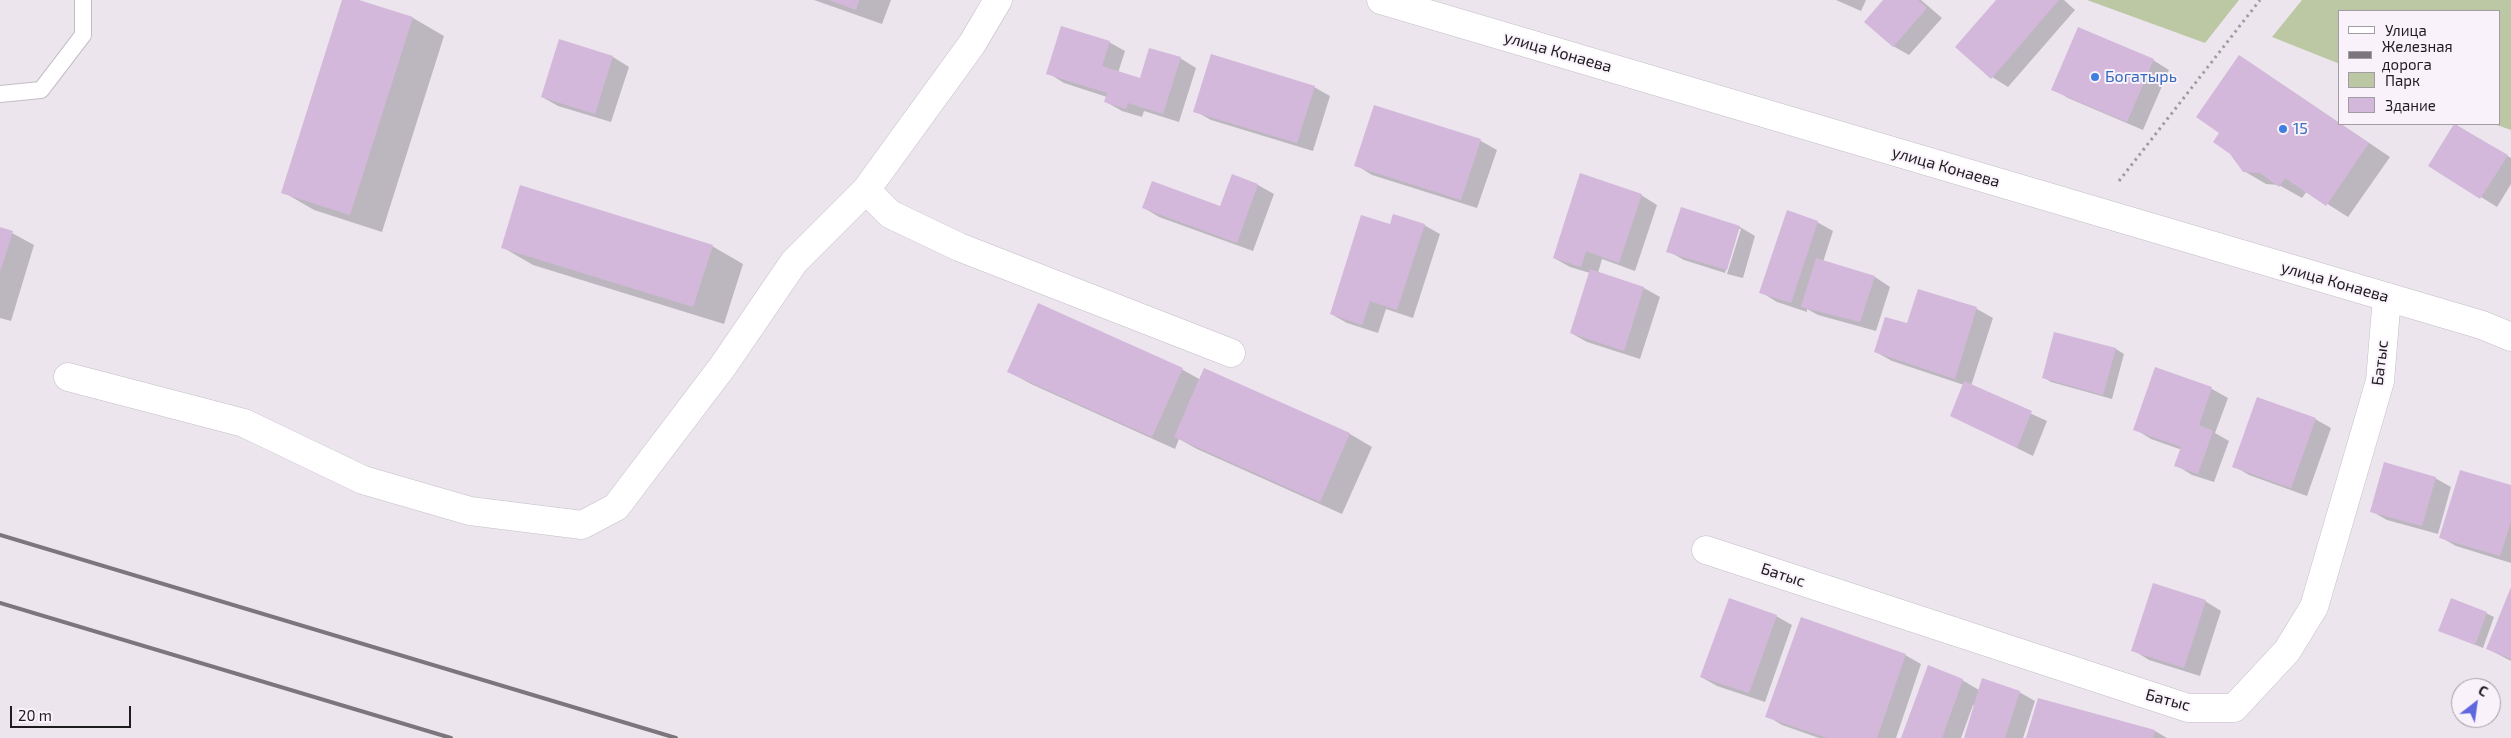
<!DOCTYPE html>
<html>
<head>
<meta charset="utf-8">
<style>
  body { margin:0 }
  #map { position:relative; width:2511px; height:738px; overflow:hidden; background:#ece5ee; font-family:"Exo 2",sans-serif }
  canvas { display:block }
  .legend { position:absolute; left:2338px; top:10px; width:162px; height:115px; box-sizing:border-box; background:#f9f2fb; border:1px solid #a29ca3; margin:0; padding:6px 9px; list-style:none; font-size:15px; color:#1f1c20 }
  .legend li { display:flex; align-items:center; gap:10px; height:25px }
  .legend b { width:25px; border:1px solid #a29ca3 }
  .north { position:absolute; left:2451px; top:678px; width:50px; height:50px; box-sizing:border-box; background:#f9f2fb; border:1px solid #a29ca3; border-radius:50%; rotate:30deg; font-size:14px; font-weight:700; line-height:20px; text-align:center; color:#1f1c20 }
  .north::after { content:''; display:block; margin:auto; width:18px; height:22px; background:#5f66de; clip-path:polygon(50% 0,100% 100%,50% 72%,0 100%) }
  .scale { position:absolute; left:10px; top:706px; width:121px; height:22px; box-sizing:border-box; border:2px solid #1f1c20; border-top:0; padding-left:6px; font-size:15px; line-height:18px; white-space:nowrap; color:#1f1c20; -webkit-text-stroke:4px #f9f2fb; paint-order:stroke }
</style>
</head>
<body>
<div id="map">
<canvas width="2511" height="738"></canvas>
<ul class="legend">
<li><b style="height:6px;background:#fff"></b>Улица</li>
<li><b style="height:6px;background:#7b767c"></b>Железная дорога</li>
<li><b style="height:14px;background:#bcc8a4"></b>Парк</li>
<li><b style="height:14px;background:#d3b8db"></b>Здание</li>
</ul>
<div class="north">С</div>
<div class="scale">20 m</div>
</div>
<script>
const g = document.querySelector('canvas').getContext('2d');
g.lineJoin = 'round';
function fill(path, color) { g.fillStyle = color; g.fill(path, 'evenodd'); }
function strokePath(path, color, width, dash) { g.strokeStyle = color; g.lineWidth = width; g.lineCap = dash ? 'butt' : 'round'; g.setLineDash(dash || []); g.stroke(path); }
function write(font, color, halo, rows, align = 'center') {
  g.font = font + ' "Exo 2",sans-serif'; g.lineWidth = 4; g.setLineDash([]); g.textBaseline = 'middle'; g.strokeStyle = halo; g.fillStyle = color; for (const [text, x, y, turn = 0] of rows) {
    g.save(); g.translate(x, y); g.rotate((+turn || 0) * Math.PI / 180); g.textAlign = isNaN(turn) ? turn : align; if (halo) g.strokeText(text, 0, 0); g.fillText(text, 0, 0); g.restore();
  }
}
fill(new Path2D(`
  M2087,0h152l-34,43z
  M2302,0h209v130l-17,-6h6v-113h-160v53l-68,-27z`), '#bcc8a4');
fill(new Path2D(`
  M343,0h12l58,18 31,18 -62,196 -68,-22 -31,-18z
  M814,0h77l-9,24z
  M1836,0h30l-5,11z
  M1885,0h36l21,18 -33,37 -16,-9z
  M1998,0h66l11,10 -67,77 -16,-10z
  M559,41l54,16 16,10 -18,55 -53,-16 -16,-9z
  M1109,42l16,9 -7,22 22,7 40,-22 16,10 -17,54 -35,-11 -2,6 -20,-6 -16,-9 1,-5 -43,-14 -16,-10z
  M2240,56l150,101 -42,60 -41,-26 -5,7 -23,-13 -13,-1 -22,-13 -24,-38z
  M2153,60l16,10 -26,60 -75,-32 -15,-9z
  M1314,87l16,9 -17,55 -102,-31 -16,-9z
  M1375,107l106,34 16,9 -20,58 -105,-33 -16,-10z
  M2455,124l56,34v26l-14,23 -67,-42z
  M1232,176l26,9 16,9 -21,57 -94,-34 -15,-9 77,-1z
  M1641,195l16,10 -22,66 -33,-12 -4,14 46,15 16,9 -20,62 -53,-17 -16,-9 19,-60 -20,-6 -16,-9z
  M1817,222l16,9 -10,31 52,15 15,10 -14,44 -58,-16 -11,-6v3l-30,-10 -16,-10z
  M1391,225h33l16,9 -27,84 -27,-9 -8,24 -31,-10 -16,-9z
  M1740,227l15,9 -12,42 -16,-4 14,-45h-3l-13,44 -41,-13 -16,-9z
  M0,229l12,4 22,12 -23,76 -11,-3z
  M712,246l31,18 -19,60 -191,-59 -31,-18z
  M1919,290l58,19 16,9 -22,68 76,35 -14,35 -81,-40 12,-31 -72,-24 -16,-9 32,-27z
  M1039,305l144,65 18,10 4,-10 145,64 22,13 -30,67 -145,-65 -18,-10 -4,10 -144,-65 -22,-12z
  M2055,333l61,16 8,5 -12,45 -61,-17 -8,-5z
  M2156,369l56,20 16,9 -13,35 14,8 -15,41 -22,-7 -16,-10 6,-15 -31,-11 -16,-10z
  M2315,419l16,9 -24,68 -58,-21 -15,-9z
  M2435,478l16,9 -13,47 -51,-14 -16,-9z
  M2511,486v77l-55,-17 -16,-9z
  M2511,591v70l-23,-12z
  M2205,601l16,10 -21,65 -51,-16 -16,-10z
  M2486,613l8,4 -11,31 -43,-18z
  M1776,616l16,9 -27,77 -48,-16 -16,-9z
  M1905,655l16,9 -25,74h-77l-37,-13 -15,-9z
  M1962,680l17,10 40,2 16,9 -12,37h-58l10,-32 -2,-1 -12,33h-59z
  M2155,731l12,7h-139z`), '#0003');
fill(new Path2D(`
  M342,0h17l54,17 -63,198 -69,-22z
  M829,0h30l-3,10z
  M1883,0h35l9,8 -34,39 -29,-25z
  M1996,0h63l-68,79 -36,-32z
  M1061,26l49,15 -8,25 38,12 9,-30 32,9 -18,57 -35,-11 -2,6 -22,-7 3,-9 -61,-19z
  M2078,27l76,32 -27,63 -76,-32z
  M559,39l54,17 -18,58 -54,-17z
  M1211,54l104,32 -18,57 -104,-31z
  M2239,55l130,88 -43,63 -41,-28 -6,9 -19,-14 -17,-1 -13,-18 -17,-12 6,-9 -23,-16z
  M1374,105l107,34 -20,61 -107,-34z
  M2454,124l54,31 -28,44 -52,-33z
  M1580,173l62,21 -23,69 -33,-12 -5,16 -28,-9z
  M1232,174l26,10 -21,59 -95,-35 10,-27 68,25z
  M520,185l193,60 -20,62 -192,-59z
  M1681,207l59,19 -13,44 -61,-18z
  M1787,210l31,11 -27,82 -32,-10z
  M1393,214l32,10 -28,86 -27,-9 -8,24 -32,-11 31,-99 29,9z
  M0,227l13,4 -13,41z
  M1816,258l59,18 -15,46 -59,-15z
  M1590,269l54,18 -20,64 -54,-18z
  M1918,289l59,18 -22,72 -81,-27 11,-35 22,6z
  M1038,303l145,65 -31,69 -145,-65z
  M2054,332l62,16 -13,47 -61,-17z
  M2155,367l57,20 -13,38 14,6 -15,43 -24,-8 7,-19 -48,-17z
  M1204,368l146,65 -30,69 -146,-65z
  M1964,381l68,30 -15,37 -67,-32z
  M2257,397l59,21 -25,70 -59,-21z
  M2384,462l52,15 -14,49 -52,-14z
  M2460,470l51,15v36l-11,35 -61,-18z
  M2153,583l53,17 -22,68 -53,-17z
  M2511,587v72l-25,-10z
  M1729,598l48,17 -28,78 -49,-16z
  M2451,598l36,14 -12,33 -37,-14z
  M1801,617l105,37 -29,84h-50l-62,-21z
  M1928,665l35,14 -21,59h-41z
  M1982,678l38,13 -15,47h-41z
  M2038,698l117,32 -2,8h-127z`), '#d3b8db');
const lane = new Path2D(`
  M0,94l41,-4 42,-55v-35`);
const street = new Path2D(`
  M866,190l24,24 69,33 272,106
  M68,377l176,46 119,57 107,31 112,14 34,-18 107,-141 71,-104 72,-72 106,-146 26,-44
  M1706,550l482,158h46l53,-57 27,-44 66,-226 7,-84`);
const secondary = new Path2D(`
  M1381,0l1006,297 95,28 29,12`);
strokePath(lane, '#c4bdc7', 18);
strokePath(street, '#c4bdc7', 29);
strokePath(secondary, '#c4bdc7', 29);
strokePath(new Path2D(`
  M2119,181l141,-181`), '#a09aa1', 3, [2.5, 4]);
strokePath(lane, '#fff', 16);
strokePath(street, '#fff', 28);
strokePath(secondary, '#fff', 28);
strokePath(new Path2D(`
  M0,535l676,203
  M0,603l451,135`), '#7b767c', 4);
for (const [x, y, r, color] of [
  [2095,77,5,"#3f7fe0"],
  [2283,129,5,"#3f7fe0"]
]) { const dot = new Path2D(); dot.arc(x, y, r, 0, 2 * Math.PI); g.fillStyle = color; g.fill(dot); strokePath(dot, '#f9f2fb', 2); }
write('16px', '#1f1c20', '#f9f2fb', [
  ["улица Конаева",1558,52,16],
  ["улица Конаева",1946,167,16],
  ["улица Конаева",2335,282,16],
  ["Батыс",2380,363,-83],
  ["Батыс",1783,575,18],
  ["Батыс",2168,700,15]
]);
write('16px', '#366cbe', '#f9f2fb', [
  ["Богатырь",2105,77],
  ["15",2293,129]
], 'left');
</script>
</body>
</html>
